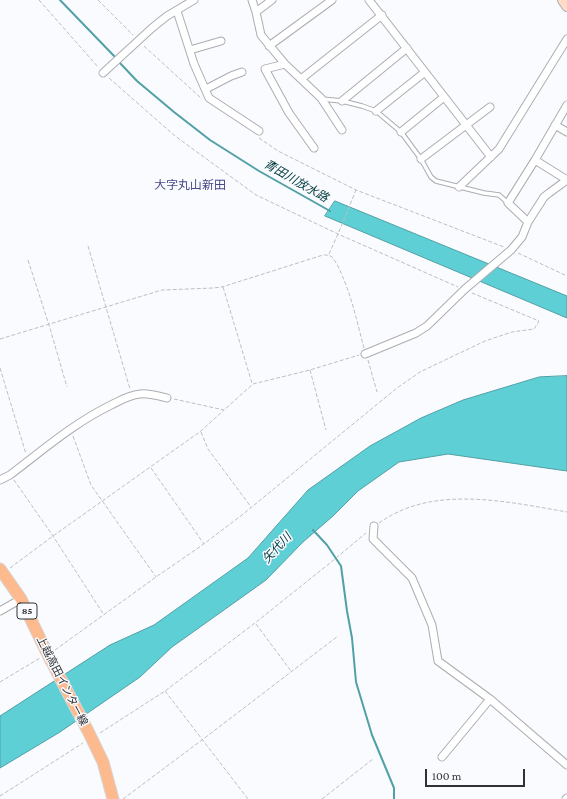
<!DOCTYPE html>
<html>
<head>
<meta charset="utf-8">
<style>
  body { margin:0 }
  #map { position:relative; width:567px; height:799px; overflow:hidden; background:#f9fbff; font-family:"Crimson Pro",serif }
  canvas { display:block }
  .scale { position:absolute; left:425px; top:769px; width:100px; height:18px; box-sizing:border-box; border:2px solid #313234; border-top:0; padding-left:5px; font-size:12px; line-height:14px; white-space:nowrap; color:#313234; -webkit-text-stroke:3px #f9fbff; paint-order:stroke }
</style>
</head>
<body>
<div id="map">
<canvas width="567" height="799"></canvas>
<div class="scale">100 m</div>
</div>
<script>
const g = document.querySelector('canvas').getContext('2d');
g.lineJoin = 'round';
function fill(path, color) { g.fillStyle = color; g.fill(path, 'evenodd'); }
function strokePath(path, color, width, dash) { g.strokeStyle = color; g.lineWidth = width; g.lineCap = dash ? 'butt' : 'round'; g.setLineDash(dash || []); g.stroke(path); }
function write(font, color, halo, rows, align = 'center') {
  g.font = font + ' "Crimson Pro","Noto Sans JP",serif'; g.lineWidth = 3; g.setLineDash([]); g.textBaseline = 'middle'; g.strokeStyle = halo; g.fillStyle = color; for (const [text, x, y, turn = 0] of rows) {
    g.save(); g.translate(x, y); g.rotate((+turn || 0) * Math.PI / 180); g.textAlign = isNaN(turn) ? turn : align; if (halo) g.strokeText(text, 0, 0); g.fillText(text, 0, 0); g.restore();
  }
}
const water = new Path2D(`
  M335,201l232,95v22l-242,-102z
  M567,376v95l-119,-17 -49,8 -41,29 -25,25 -30,26 -37,38 -94,67 -32,30 -80,55 -60,36v-52l110,-71 44,-20 94,-67 60,-68 62,-44 51,-28 42,-18 76,-23z`);
fill(water, '#5fcfd6');
strokePath(water, '#51a0a5', 1);
strokePath(new Path2D(`
  M60,0l56,58
  M119,62l18,19 37,31 36,28 49,31 71,40
  M313,530l14,15 14,21 6,45 5,27 4,44 16,53 22,53v11`), '#51a0a5', 2);
const service = new Path2D(`
  M322,99l20,2 20,5 14,5 25,21 20,27 10,18 5,4 48,12 15,2 9,8`);
const minor = new Path2D(`
  M252,0l4,12 5,23 4,5 20,24 36,34 21,32
  M369,0l122,157
  M177,11l17,53 15,34 50,33
  M256,12l16,-12
  M269,46l63,-46
  M190,50l31,-9
  M285,64l-20,5 24,44 25,35
  M103,73l49,-45 15,-12 27,-16
  M301,79l81,-64
  M206,89l25,-13 11,-4
  M342,101l65,-53
  M376,111l49,-39
  M555,125l12,7
  M401,132l43,-35
  M421,159l69,-52
  M535,160l32,20
  M459,187l40,-38 68,-110
  M528,222l-20,-19 27,-43 32,-55
  M365,354l51,-21 11,-7 38,-37 46,-39 11,-13 6,-15 16,-25 5,-4 18,-13
  M0,480l10,-5c33,-25 64,-52 101,-70 10,-5 18,-10 29,-11 8,-1 19,2 27,4
  M374,526l-1,13 39,39 20,47 6,36 52,38 77,66
  M0,611l21,-12
  M442,757l48,-58
  M566,799l1,-1`);
const secondary = new Path2D(`
  M563,0l4,6`);
const primary = new Path2D(`
  M0,569l21,30 26,54 41,78 15,31 10,37`);
strokePath(service, '#abadb1', 5.5);
strokePath(minor, '#abadb1', 9);
strokePath(secondary, '#abadb1', 12);
strokePath(primary, '#d6d6d6', 13);
strokePath(new Path2D(`
  M39,0l59,67
  M98,0l35,35
  M144,46l58,53
  M109,78l66,58 81,59 82,39 120,53
  M259,138l19,13 78,39 148,57
  M88,246l42,143
  M518,253l49,23
  M329,254l9,-20 18,-44
  M28,260l21,65 18,62
  M223,287l29,96
  M0,339l162,-49 51,-2 9,-1 101,-32c4,0 6,0 9,2 4,5 7,11 9,16 11,24 16,49 23,75
  M368,360l9,32
  M0,368l26,86
  M310,370l16,60
  M174,399l50,11 29,-26 57,-14 49,-15
  M201,432l7,17 43,58
  M73,436l18,49 65,92
  M151,468l53,76
  M14,480l39,56 51,79
  M379,523c6,-4 12,-8 19,-11 50,-24 117,-9 169,0
  M10,568l43,-32 148,-105 23,-21
  M256,624l35,47
  M55,650l101,-73 45,-31 41,-31 155,-127 23,-16 65,-31 27,-9 22,-3 5,-8 -67,-28
  M0,682l40,-24
  M165,691l83,108
  M100,733l65,-42 90,-68 75,-60 36,-30
  M0,796l83,-53
  M123,799l79,-59 136,-104
  M322,799l51,-40`), '#bcbec1', 1, [4, 2]);
strokePath(service, '#fff', 3.5);
strokePath(minor, '#fff', 7);
strokePath(secondary, '#ffdcc7', 10);
strokePath(primary, '#feba8f', 11);
for (const [x, y, w] of [
  [27,611,20]
]) { const box = new Path2D(); box.roundRect(x - w / 2, y - 8, w, 16, 3); g.fillStyle = '#f9fbff'; g.fill(box); strokePath(box, '#313234', 1); }
write('bold 10px', '#313234', null, [
  ["85",27,611]
]);
write('11px', '#313234', '#f9fbff', [
  ["上越高田インター線",62,681,63]
]);
write('italic 12px', '#01393c', '#f9fbff', [
  ["青田川放水路",296,181,30],
  ["矢代川",277,548,-47]
]);
write('12px', '#494a87', '#f9fbff', [
  ["大字丸山新田",190,185]
]);
</script>
</body>
</html>
